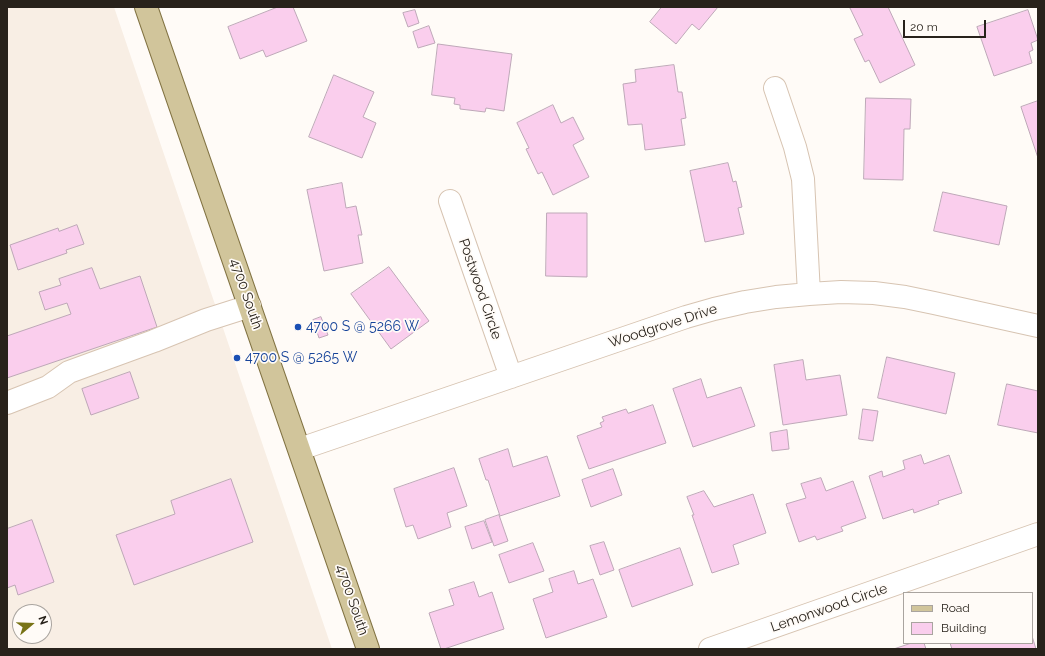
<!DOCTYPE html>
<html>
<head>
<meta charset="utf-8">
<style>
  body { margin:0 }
  #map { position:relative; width:1045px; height:656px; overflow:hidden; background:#fffbf7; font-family:Raleway,sans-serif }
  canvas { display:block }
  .frame { position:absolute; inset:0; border:8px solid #28221b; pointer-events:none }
  .legend { position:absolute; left:903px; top:592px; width:130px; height:52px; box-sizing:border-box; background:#fffbf7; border:1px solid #a9a49f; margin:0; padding:5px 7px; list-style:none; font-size:12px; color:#28221b }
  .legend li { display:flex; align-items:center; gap:8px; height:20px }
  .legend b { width:20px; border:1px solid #a9a49f }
  .north { position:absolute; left:12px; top:604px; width:40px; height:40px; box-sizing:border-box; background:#fffbf7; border:1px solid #a9a49f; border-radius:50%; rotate:71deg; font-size:11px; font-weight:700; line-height:16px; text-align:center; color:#28221b }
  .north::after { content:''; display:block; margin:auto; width:14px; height:18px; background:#787316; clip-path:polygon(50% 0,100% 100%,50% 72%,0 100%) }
  .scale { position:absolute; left:903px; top:20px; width:83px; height:18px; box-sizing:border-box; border:2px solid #28221b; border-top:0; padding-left:5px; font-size:12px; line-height:14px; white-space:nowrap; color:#28221b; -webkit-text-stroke:3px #fffbf7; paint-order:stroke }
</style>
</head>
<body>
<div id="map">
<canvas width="1045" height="656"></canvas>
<div class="frame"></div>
<ul class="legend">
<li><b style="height:5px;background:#d1c59b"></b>Road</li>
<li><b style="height:11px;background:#faceed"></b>Building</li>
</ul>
<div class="north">N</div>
<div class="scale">20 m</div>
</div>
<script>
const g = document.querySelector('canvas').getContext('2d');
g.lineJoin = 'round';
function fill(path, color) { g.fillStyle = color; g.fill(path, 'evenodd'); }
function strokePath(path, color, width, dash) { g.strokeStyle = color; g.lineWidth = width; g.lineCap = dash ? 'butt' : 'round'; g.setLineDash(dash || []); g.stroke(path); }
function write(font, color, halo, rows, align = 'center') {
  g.font = font + ' Raleway,sans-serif'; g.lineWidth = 3.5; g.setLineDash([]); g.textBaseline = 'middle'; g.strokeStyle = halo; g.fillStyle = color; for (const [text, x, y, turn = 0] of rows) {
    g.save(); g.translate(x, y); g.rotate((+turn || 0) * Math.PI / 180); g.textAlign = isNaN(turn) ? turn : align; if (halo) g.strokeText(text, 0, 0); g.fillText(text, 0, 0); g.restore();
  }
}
fill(new Path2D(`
  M7,7h107l218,642h-325zM20,612h24v24h-24z`), '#f8eee4');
const building = new Path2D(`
  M278,7h15l14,34 -41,16 -3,-7 -23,9 -12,-32z
  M662,7h56l-19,23 -7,-6 -16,20 -26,-22z
  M851,7h37l27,58 -35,18 -11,-23 -4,2 -11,-23 9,-4 -13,-27z
  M415,10l4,13 -11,4 -5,-14z
  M1028,10l10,30 -7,3 2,7 -4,2 3,11 -38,13 -17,-49z
  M429,26l6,17 -17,5 -5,-16z
  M438,44l74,10 -8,57 -18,-3 -1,4 -25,-3v-4l-6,-1 1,-6 -23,-3z
  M674,65l4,27h4l4,26 -5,1 4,26 -40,5 -3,-26 -14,1 -5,-41 13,-2 -1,-12z
  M334,75l40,17 -11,25 13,6 -14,35 -53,-21z
  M866,98l45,1 -1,30h-6l-1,51 -39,-1z
  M1038,101v57l-17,-51z
  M553,105l8,18 12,-6 11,22 -11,6 16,32 -36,18 -11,-23 -4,2 -12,-25 3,-1 -12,-25z
  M728,163l5,19 3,-1 6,26 -4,1 6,26 -39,8 -15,-71z
  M342,183l4,25 10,-2 6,29h-4l5,28 -39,8 -17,-81z
  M943,192l64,14 -8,39 -65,-14z
  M547,213h40v64l-41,-1z
  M77,225l7,19 -18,6 1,3 -49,17 -8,-25 48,-17 1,3z
  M389,267l40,54 -38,28 -40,-55z
  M92,268l8,21 40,-13 17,51 -150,51v-42l64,-22 -4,-11 -22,7 -6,-18 22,-7 -2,-6z
  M321,317l7,18 -9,3 -6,-18z
  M887,357l68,16 -9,41 -68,-16z
  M803,360l3,20 34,-5 7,40 -64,10 -9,-60z
  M130,372l9,26 -48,17 -9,-26z
  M701,379l6,19 34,-11 14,39 -62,21 -20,-58z
  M1007,384l31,7v42l-40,-8z
  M653,405l13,38 -77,26 -12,-33 25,-9 -2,-4 4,-2 -2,-4 24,-8 2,4z
  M863,409l15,2 -5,30 -14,-2z
  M787,430l2,19 -17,2 -2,-18z
  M508,449l5,18 34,-11 13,40 -60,20 -12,-36h-2l-7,-21z
  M921,455l3,9 25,-9 13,38 -24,8 1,3 -25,9 -1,-4 -30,10 -14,-43 13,-5 1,6 22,-8 -2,-8z
  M454,468l13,38 -20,7 4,14 -33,12 -5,-14 -7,2 -12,-38z
  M613,469l9,26 -31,12 -9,-27z
  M821,478l5,13 27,-10 13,37 -25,9 2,4 -26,9 -2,-4 -16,6 -13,-38 20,-6 -5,-14z
  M231,479l22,63 -119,43 -18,-50 59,-21 -4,-13z
  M704,491l10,16 39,-13 13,39 -33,12 6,19 -27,9 -20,-58h2l-7,-18z
  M499,515l9,26 -14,5 -9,-26z
  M32,520l22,62 -36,13 -3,-10 -8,3v-59z
  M484,521l8,21 -20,7 -7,-22z
  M604,542l10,28 -14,5 -10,-29z
  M533,543l11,28 -35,12 -10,-28z
  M680,548l13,37 -61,22 -13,-37z
  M574,571l4,13 15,-5 14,38 -61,21 -13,-39 20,-7 -4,-13z
  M474,582l5,15 13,-5 12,37 -60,20h-3l-12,-36 25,-8 -5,-15z
  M1032,636l4,13h-84l-2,-6h82z
  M912,643h12l2,6h-32z`);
fill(building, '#faceed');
strokePath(building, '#bea8b8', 1);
const minor = new Path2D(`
  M775,88l20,59 8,32 6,115
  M450,201l61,176
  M7,403l41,-16 21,-15 85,-31 52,-21 44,-14
  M300,449l386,-132 28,-8 31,-7 31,-5 33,-3 32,-2 33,1 31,4 29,6 104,23
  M710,649l328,-115`);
const major = new Path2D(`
  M146,7l222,642`);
strokePath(minor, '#d7c4b2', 24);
strokePath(major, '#827343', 24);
strokePath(minor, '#fff', 22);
strokePath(major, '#d1c59b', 22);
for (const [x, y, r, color] of [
  [298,327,4,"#1a4fb4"],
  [237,358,4,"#1a4fb4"]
]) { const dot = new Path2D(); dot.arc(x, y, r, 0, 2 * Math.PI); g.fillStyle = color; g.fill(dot); strokePath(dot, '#fffbf7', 1.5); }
write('14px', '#28221b', '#fffbf7', [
  ["Postwood Circle",480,289,71],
  ["4700 South",246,294,71],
  ["Woodgrove Drive",663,326,-18],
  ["4700 South",352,600,71],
  ["Lemonwood Circle",829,608,-19]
]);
write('14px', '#164399', '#fffbf7', [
  ["4700 S @ 5266 W",306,327],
  ["4700 S @ 5265 W",245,358]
], 'left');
</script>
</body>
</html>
